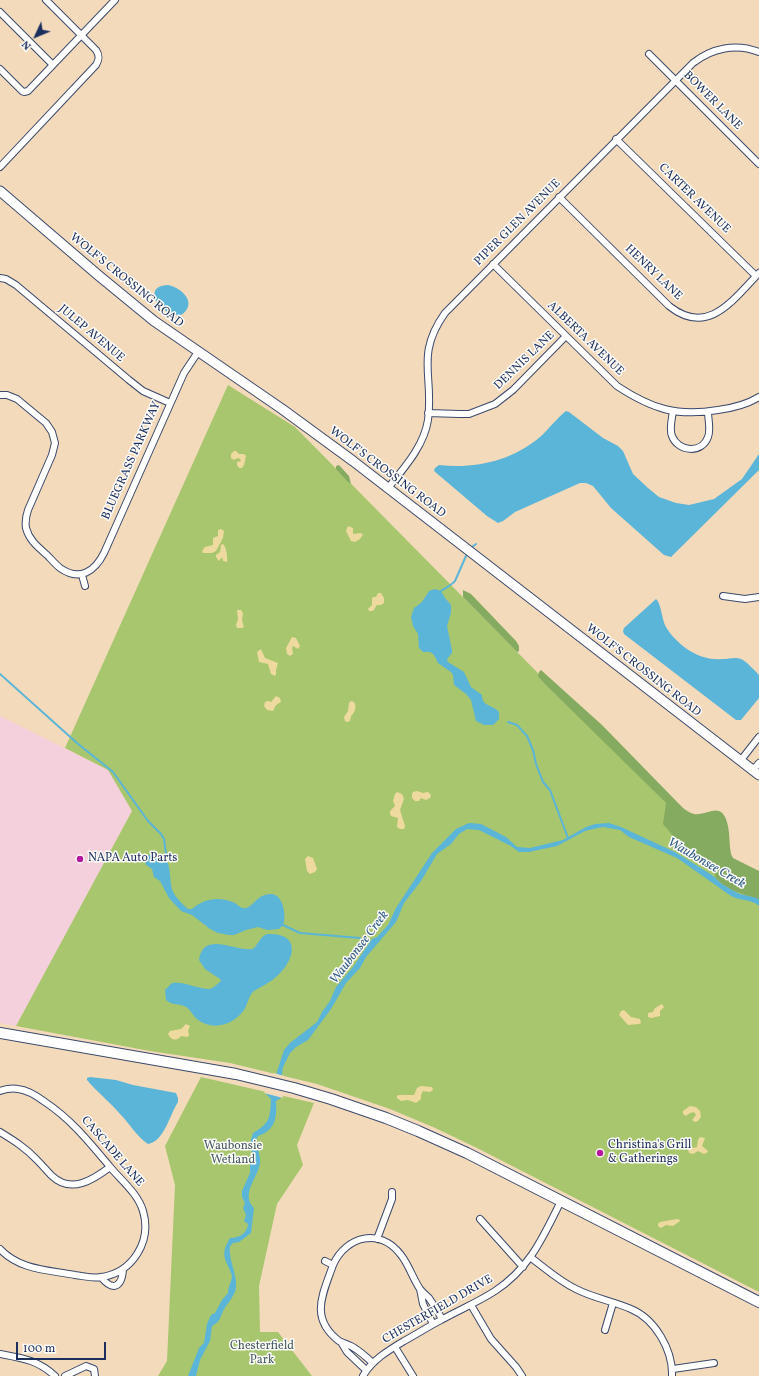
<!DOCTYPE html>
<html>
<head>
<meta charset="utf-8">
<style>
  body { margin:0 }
  #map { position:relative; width:759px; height:1376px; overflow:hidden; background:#f3dabb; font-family:Vollkorn,serif }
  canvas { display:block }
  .north { position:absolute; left:16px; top:16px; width:40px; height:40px; -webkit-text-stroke:3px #fdfcf7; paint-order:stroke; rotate:226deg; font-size:11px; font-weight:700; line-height:16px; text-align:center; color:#1b2f5e }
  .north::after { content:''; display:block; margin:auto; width:14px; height:18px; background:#1b2f5e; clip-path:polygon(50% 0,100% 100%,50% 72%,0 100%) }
  .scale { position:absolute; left:16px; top:1342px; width:90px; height:18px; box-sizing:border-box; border:2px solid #1b2f5e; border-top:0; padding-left:5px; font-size:12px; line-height:14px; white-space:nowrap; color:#1b2f5e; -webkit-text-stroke:3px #fdfcf7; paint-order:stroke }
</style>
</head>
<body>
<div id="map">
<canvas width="759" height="1376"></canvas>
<div class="north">N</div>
<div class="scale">100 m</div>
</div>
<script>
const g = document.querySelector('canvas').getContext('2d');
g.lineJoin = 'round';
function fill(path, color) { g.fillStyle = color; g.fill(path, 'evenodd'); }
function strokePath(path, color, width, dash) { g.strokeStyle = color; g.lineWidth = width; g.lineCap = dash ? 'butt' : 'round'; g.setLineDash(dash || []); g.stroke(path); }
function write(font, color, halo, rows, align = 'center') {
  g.font = font + ' Vollkorn,serif'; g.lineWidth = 3; g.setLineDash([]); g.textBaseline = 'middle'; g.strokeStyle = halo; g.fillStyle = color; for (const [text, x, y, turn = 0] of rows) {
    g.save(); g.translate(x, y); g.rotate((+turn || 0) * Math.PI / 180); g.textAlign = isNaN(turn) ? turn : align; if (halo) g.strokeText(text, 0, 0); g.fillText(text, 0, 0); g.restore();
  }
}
fill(new Path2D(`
  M0,716l108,54 24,41 -116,215 -16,-3z`), '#f4cfdc');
fill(new Path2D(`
  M228,385l67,42 464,470v395l-282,-144 -44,-21 -43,-18 -73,-25 -87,-21 -80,-12 -134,-25 116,-215 -24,-41 -43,-22z
  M201,1077l113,26 -17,42 6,20 -26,39 -18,82 1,46h18l34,44h-154l9,-15 8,-176 -10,-39z`), '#a7c66e');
fill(new Path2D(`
  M339,465l10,11 2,8 -4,-3 -11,-12v-3z
  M463,590l8,4 45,47 3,5v5l-2,1 -54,-55z
  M541,670l61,55 81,83c3,2 7,5 11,6 15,2 28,-15 34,12 2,9 1,19 3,28l2,4 26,13v29l-27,-10 -10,-6 -7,-7 1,-8 -9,-5c-4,-9 -6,-10 -15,-10l-18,-17 -11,-13 3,-21 -121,-119 -7,-8 1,-4z`), '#85ab61');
fill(new Path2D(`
  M234,451h2l3,3h5l2,2 -2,9 -2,3h-3l-2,-3v-3l4,-1 -1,-2 -2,-1 -4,2 -3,-2v-4z
  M348,526l5,2v6l8,-1 2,2 -3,4 -5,3 -4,-1 -5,-10z
  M221,529l3,2 -1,7 -7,13 -4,2h-9l-1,-2 3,-4 8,-2v-7l5,-2v-6z
  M223,544c3,2 5,14 4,18l-4,-1 -1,-4 -3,4 -3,-4v-2l4,-3 1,-7z
  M378,593h3l3,5v5l-3,2h-4l-4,6h-4l-1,-2 4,-4v-6l1,-2h3z
  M237,610h4l2,3 -1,7 2,7 -2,1h-5l-1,-3 2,-6z
  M292,637l4,1 4,8 -2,3 -5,-3 -1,2 1,6 -3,2 -3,-2 -1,-6z
  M261,649l4,9 13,5 -2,7v4l-1,2 -4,-2 -3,-10 -9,-2 -2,-10z
  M276,696l4,2 1,4 -5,3 -3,6 -6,-1 -3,-4 1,-4 3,-1 3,1z
  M351,701l3,1c3,4 1,11 -3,14l-1,5 -3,1 -2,-1 -1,-4 4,-6 1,-8z
  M417,791l6,2 5,-1 3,3 -1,3 -4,2 -5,-2 -2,3h-4l-3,-3v-4l1,-2z
  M397,792l5,2 2,5 -4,11 5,16 -1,3h-4l-3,-2 1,-9 -7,-2 -1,-2v-3l5,-5 -2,-5 2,-7z
  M308,856l5,2 4,11 -2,3 -5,2 -3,-3 -2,-12z
  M662,1004l2,3 -4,4v5l-9,2 -3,-1v-4l5,-1 2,-4z
  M624,1010l7,7 9,2 1,4 -2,1 -11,1 -9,-10 2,-4z
  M186,1024l4,2 -2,5 1,4 -1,2 -7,-1c-3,4 -7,5 -11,1l-2,-3 2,-3 11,-2z
  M421,1086l11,1 1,3 -3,2 -7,-1 -2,4v4l-5,4 -8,-3 -7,1 -4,-3v-2l2,-1h15l3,-7z
  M690,1106l6,1 4,4 1,6 -3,4 -3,1 -3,-2 4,-5 -2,-3 -4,1 -4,3 -3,-2v-3z
  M700,1137l5,1 -3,8 5,4 1,2 -4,2 -6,-3 -5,3 -4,-1 -1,-4 9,-2 1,-7z
  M677,1219l3,1v1l-7,5 -7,-1 -5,3 -3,-2v-2l2,-2z`), '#eeda9e');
fill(new Path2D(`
  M168,285c15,3 30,19 13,30 -20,2 -41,-29 -13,-30z
  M566,411l3,1 34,26 15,8 5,5 10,23 15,14 11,9 17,6 13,2 25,-6 28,-20 17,-25v16l-88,87 -7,-2 -53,-47 -18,-22 -7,-3h-6l-65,29 -12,9 -5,2 -11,-7 -53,-45 1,-3 4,-3c37,4 72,-4 101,-28 9,-8 16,-18 26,-26z
  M435,589l6,2 4,7 6,7v8l-4,13 5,24v3l-5,6 1,3 16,10 7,15 11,8c0,12 10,9 17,17v7l-6,6h-9l-8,-4 -5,-21 -5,-6 -12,-9 -1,-10 -2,-3 -13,-9 -4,-8 -4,-3h-7l-4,-4 -1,-14 -5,-8 -2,-9 3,-9 8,-6 7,-11z
  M656,599c5,4 6,21 10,28 6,10 15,18 24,24 10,6 21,9 32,8 8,0 14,-3 21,1 6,4 11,10 16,15v23l-18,22h-5l-112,-86 -1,-3 1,-3z
  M469,823l12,1 25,13 11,10 13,1 33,-8 23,-13 9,-3 14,-1 12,4 54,25 37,23 10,9 10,6 8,4 17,4 2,2v6c-7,-7 -19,-5 -28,-10l-54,-38 -48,-21 -9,-7 -17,-3 -10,2 -8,2 -28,15 -28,6h-10l-8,-6 -32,-16 -12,-1 -8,5 -8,10 -14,10 -16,27 -17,22 -8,19 -30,35 -6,11 -14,15 -15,26 -23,31 -12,7 -6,6 -7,14 -3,22 1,9 -5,3c1,16 0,29 -18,35l-3,5c2,7 6,15 5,22 -2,15 -20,31 -6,45l-3,25 -12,9 -6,1 -3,3c-2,15 10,33 5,46 -3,7 -9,13 -12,19 -3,7 -3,11 -11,15l-2,15 -10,19 -4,16h-8l11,-28 5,-5 3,-19 4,-9 4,-2 7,-13 6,-7c0,-6 3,-10 4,-16 0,-3 -2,-6 -3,-9 -7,-13 -6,-18 1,-30 10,0 17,-5 18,-14l-4,-3 2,-6 -3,-7 2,-5 -3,-6v-6l8,-18v-10l3,-5 -3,-15 3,-10c17,-10 17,-15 18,-34l-5,-5 8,-13 10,-31 6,-7 27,-21 5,-10 8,-11 6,-14 17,-20 19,-28 5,-2 11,-12 8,-17 36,-55 24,-24z
  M160,854c12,5 9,24 12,35 2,7 10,15 16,20h4c12,-11 28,-13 43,-6 3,2 6,6 11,5 8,-2 12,-15 26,-14 11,1 15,22 11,31 -1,1 -3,3 -4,4l-12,1 -9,-3 -12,3 -12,5h-5l-11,-2 -8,-4 -18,-14 -11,-4 -12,-13 -9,-17 -6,-4 -2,-8 -6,-4 -2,-6 4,-4z
  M267,934c34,-2 29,25 10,42 -6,6 -15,10 -23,15 -6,5 -6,13 -10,19 -11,15 -30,21 -46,10 -5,-4 -7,-10 -12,-13 -7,-4 -14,-1 -20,-7l-1,-10 7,-7c13,-2 25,6 38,6l4,-2 7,-6 -1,-2 -15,-10 -6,-9c4,-30 37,-8 53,-11 5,-1 7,-12 15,-15z
  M90,1077l26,3 17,5 43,8 2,5v4c-8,12 -14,40 -30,42 -11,-7 -18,-20 -28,-30 -10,-12 -23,-22 -33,-34v-2z`), '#5bb5d8');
fill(new Path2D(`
  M274,1073l10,3 -2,13 1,9 -19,-5 8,-13z`), '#f3dabb');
strokePath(new Path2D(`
  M472,547l4,-3
  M441,591c4,-3 12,-7 14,-10l11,-25
  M0,674l77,69 36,29 35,49 13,13 3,5 2,15 -1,3
  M508,722l9,3 10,11 6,14 3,14 7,18 7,8 18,48
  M283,925l17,8 60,5`), '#5bb5d8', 2);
const street = new Path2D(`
  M0,12l53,53
  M649,54l110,110
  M0,69l22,22 2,1 4,-1 87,-91
  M616,139l140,137
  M0,167l96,-102c3,-5 4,-9 0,-15l-50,-50
  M559,197l110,109c39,31 64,-6 90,-33
  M493,264l124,122c35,23 60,31 101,24 15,-2 28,-5 41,-13
  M0,278l6,1 10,6 113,95 14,11 27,12
  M0,395h7l10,4 29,24 6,9 3,11 -3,12 -24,55c-2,6 -3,12 -2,18 3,12 12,19 21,27 4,4 8,9 13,13 20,14 35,3 44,-15l80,-180 14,-21
  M673,411c-1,8 -4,18 -1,25 6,16 30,18 36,1 3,-7 0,-18 0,-25
  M428,413l31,1h10l26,-10 18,-14 53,-54
  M388,488c16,-20 36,-42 40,-68 6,-44 -13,-65 17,-107l248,-250c19,-15 43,-20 66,-11
  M82,575l3,11
  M723,596l22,3 14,-2
  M741,760l18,-23
  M753,770l6,-7
  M0,1091c6,-2 12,-3 18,-2 10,1 19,7 27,13 27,18 45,41 66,66 11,13 27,26 32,43 9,30 -10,61 -41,66 -9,2 -18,-1 -27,-2 -26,-5 -56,-5 -75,-26
  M0,1132c13,8 26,16 37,28 5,5 10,11 15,16 19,18 41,4 58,-9
  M480,1219l43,48
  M377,1239l15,-40v-7
  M530,1257c15,11 29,24 46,32 17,9 37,12 55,20 24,10 42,41 41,67
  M325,1261l8,4c-10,29 -24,53 6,76 4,2 8,3 12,5 8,4 15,11 22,17
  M333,1265c13,-29 47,-38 68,-10 8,10 12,24 19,34 3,4 6,6 9,9 5,7 9,14 13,21
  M101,1277c12,15 21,10 22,-8
  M420,1289l3,15 10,20
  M471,1305l20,34 25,28 6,9
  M605,1330l8,-27
  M341,1342l6,10 19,18
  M395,1347l18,29
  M0,1354c22,4 38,6 55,22
  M673,1369l41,-6
  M65,1376l21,-10 8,3 1,7
  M363,1376c9,-16 26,-26 41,-35 13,-7 25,-15 37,-21 18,-10 37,-18 54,-29 35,-23 48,-54 66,-90`);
const secondary = new Path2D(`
  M0,191l98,84 56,46 128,88 71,52 406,314`);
const primary = new Path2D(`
  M0,1033l236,41 58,14 37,11 55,19 32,13 49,22 292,149`);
strokePath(street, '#3b496c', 8);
strokePath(secondary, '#3b496c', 11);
strokePath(primary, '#3b496c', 12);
strokePath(street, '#fff', 6);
strokePath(secondary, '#fff', 9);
strokePath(primary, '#fff', 10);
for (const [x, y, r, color] of [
  [80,859,4,"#b5179e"],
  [600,1153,4,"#b5179e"]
]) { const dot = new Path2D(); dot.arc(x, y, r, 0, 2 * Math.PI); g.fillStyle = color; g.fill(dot); strokePath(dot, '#fdfcf7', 1.5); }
write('12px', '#1b2f5e', '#fdfcf7', [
  ["BOWER LANE",712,101,45],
  ["CARTER AVENUE",694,199,44],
  ["PIPER GLEN AVENUE",518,223,-45],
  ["HENRY LANE",653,273,44],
  ["WOLF'S CROSSING ROAD",126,281,39],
  ["JULEP AVENUE",91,334,40],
  ["ALBERTA AVENUE",585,339,44],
  ["DENNIS LANE",525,361,-44],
  ["BLUEGRASS PARKWAY",132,461,-66],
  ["WOLF'S CROSSING ROAD",387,473,37],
  ["WOLF'S CROSSING ROAD",643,671,38],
  ["CASCADE LANE",112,1152,49],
  ["CHESTERFIELD DRIVE",438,1310,-30]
]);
write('12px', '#1b2f5e', '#fdfcf7', [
  ["NAPA Auto Parts",88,859],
  ["Christina's Grill",608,1146],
  ["& Gatherings",608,1160]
], 'left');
write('12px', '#455c63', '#fdfcf7', [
  ["Waubonsie",233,1147],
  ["Wetland",233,1161],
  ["Chesterfield",262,1347],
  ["Park",262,1361]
]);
write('italic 13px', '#315e89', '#fdfcf7', [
  ["Waubonsee Creek",706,864,30],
  ["Waubonsee Creek",360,948,-53]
]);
</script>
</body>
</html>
